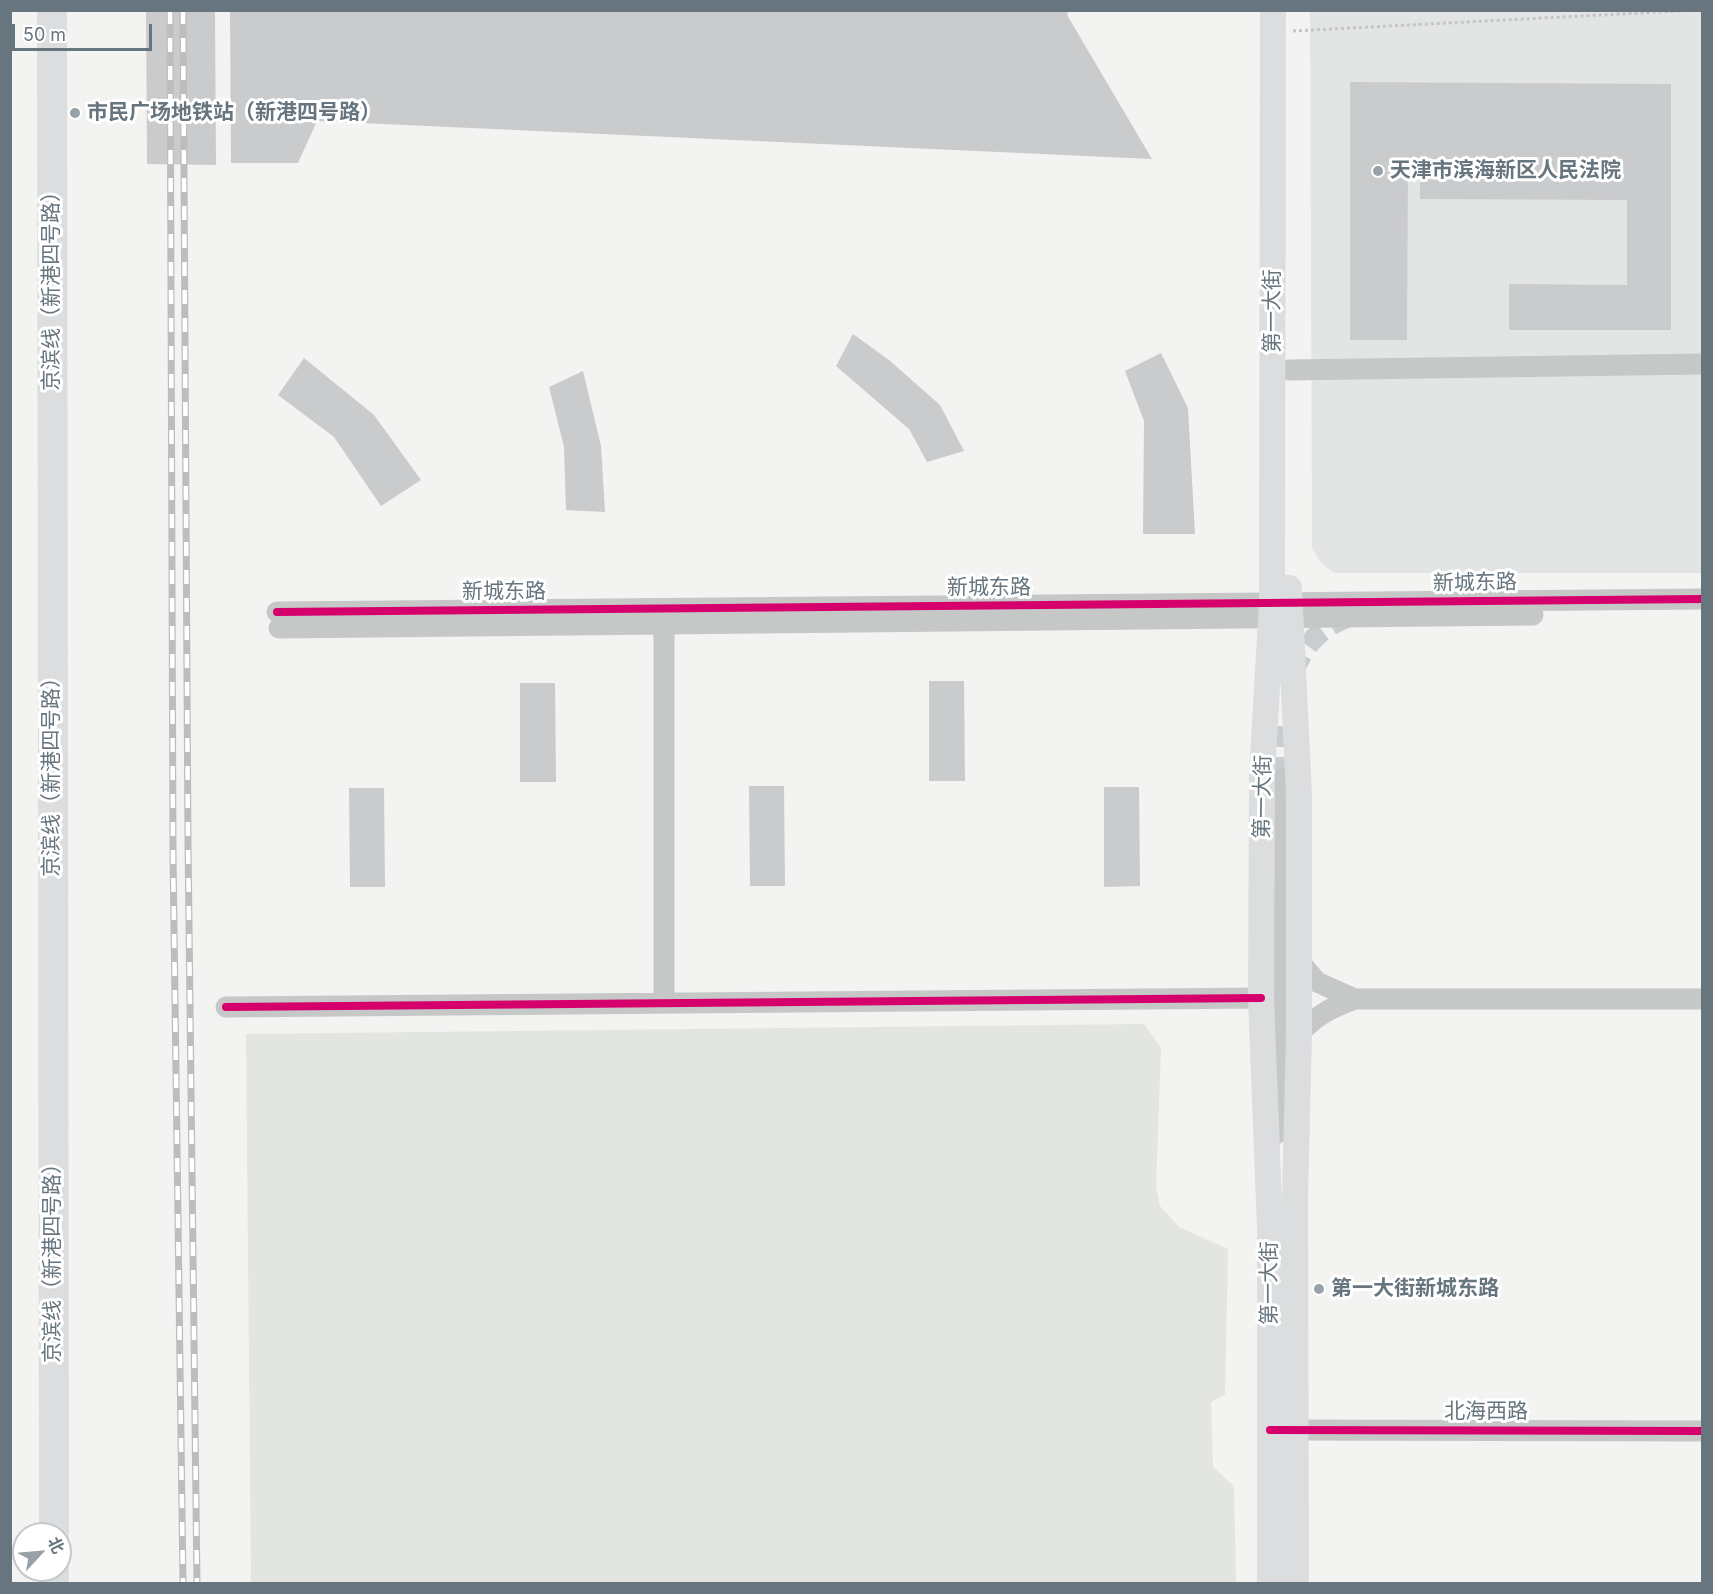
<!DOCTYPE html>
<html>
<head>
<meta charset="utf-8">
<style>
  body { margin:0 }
  #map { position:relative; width:1713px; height:1594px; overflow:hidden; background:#f3f3f2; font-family:Inter,"Noto Sans SC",sans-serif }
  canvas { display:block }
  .frame { position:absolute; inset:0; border:12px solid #67757f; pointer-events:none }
  .north { position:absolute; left:12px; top:1522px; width:60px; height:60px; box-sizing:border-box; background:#fff; border:2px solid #c2c8cc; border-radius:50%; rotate:64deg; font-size:16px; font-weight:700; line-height:24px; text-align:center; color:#67757f }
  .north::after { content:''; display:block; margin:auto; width:21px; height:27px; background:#98a1a7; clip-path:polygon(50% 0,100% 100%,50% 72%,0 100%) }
  .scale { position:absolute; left:12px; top:24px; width:140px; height:27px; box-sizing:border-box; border:3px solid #67757f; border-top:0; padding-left:8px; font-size:18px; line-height:21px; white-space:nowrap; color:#67757f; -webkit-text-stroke:4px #fff; paint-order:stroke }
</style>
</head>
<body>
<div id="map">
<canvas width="1713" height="1594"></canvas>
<div class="frame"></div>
<div class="north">北</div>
<div class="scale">50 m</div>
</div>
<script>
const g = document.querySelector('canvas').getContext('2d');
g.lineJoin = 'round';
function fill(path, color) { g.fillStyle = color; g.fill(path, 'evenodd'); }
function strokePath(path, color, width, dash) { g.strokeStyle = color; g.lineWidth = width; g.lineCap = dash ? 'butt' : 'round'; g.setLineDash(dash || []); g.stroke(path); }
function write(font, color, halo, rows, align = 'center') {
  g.font = font + ' Inter,"Noto Sans SC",sans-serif'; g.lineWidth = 6; g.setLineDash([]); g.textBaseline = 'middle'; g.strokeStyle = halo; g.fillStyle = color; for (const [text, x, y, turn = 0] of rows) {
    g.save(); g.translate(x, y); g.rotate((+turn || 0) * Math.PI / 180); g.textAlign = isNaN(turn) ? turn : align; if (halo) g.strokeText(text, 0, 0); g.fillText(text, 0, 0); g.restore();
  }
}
fill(new Path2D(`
  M1310,11h392v562h-368l-14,-11 -8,-14z`), '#e3e5e5');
fill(new Path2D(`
  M1144,1024l17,24 -5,139 4,19 19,21 49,22 -3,145 -14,8 2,65 21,19 2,97h-985l-5,-549z`), '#e2e5e0');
fill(new Path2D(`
  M146,10h69l1,155 -69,-1z
  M230,10h839l-2,5 85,144 -835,-38 -19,42h-67z
  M1350,82l321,2v246h-162v-46l118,1v-85l-207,-1v-32l-12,-1 -1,174h-57z
  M853,334l36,26 51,45 24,46 -37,11 -18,-33 -73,-63z
  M1161,353l27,55 7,126h-52l1,-113 -19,-50z
  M304,358l70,57 47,65 -40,26 -47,-69 -56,-42z
  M583,371l18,75 4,66 -39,-2 -2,-63 -15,-60z
  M929,681h35l1,100h-36z
  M520,683h35l1,99h-36z
  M749,786h35l1,100h-35z
  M1104,787h35l1,99 -36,1z
  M349,788h35l1,99h-35z`), '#cacbcc');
strokePath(new Path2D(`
  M1293,673c11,-29 28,-47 58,-57
  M1283,778l2,-57`), '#c9cdd0', 21, [21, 10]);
strokePath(new Path2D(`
  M1293,31l405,-21`), '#c4c5c6', 3, [3, 3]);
strokePath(new Path2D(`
  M1289,370l413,-6
  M277,612l1425,-13
  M279,628l1254,-13
  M1299,961l18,21 38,17
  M664,1003v-391
  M226,1007l1035,-9
  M1299,1034c16,-18 33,-27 56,-35h347
  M1276,1134l6,-118 1,-238
  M1279,1430l423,1`), '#c6c8c8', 21);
strokePath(new Path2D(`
  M1289,588l10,207v239l-4,164 1,386
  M1270,1584v-356l-9,-230 1,-224 10,-171 1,-593`), '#dcddde', 26);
strokePath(new Path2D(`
  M52,10l2,1524
  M54,1570v14`), '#dcddde', 30);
const rail = new Path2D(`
  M170,10l3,844 10,730
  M183,10l5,832 9,742`);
strokePath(rail, '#bdbdbe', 7);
strokePath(rail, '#fff', 4.5, [14]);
strokePath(new Path2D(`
  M277,612l1425,-13
  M226,1007l1035,-9
  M1270,1430l432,1`), '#d6006c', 8);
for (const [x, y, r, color] of [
  [75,113,6,"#98a1a7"],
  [1378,171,6,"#98a1a7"],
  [1319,1289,6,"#98a1a7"]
]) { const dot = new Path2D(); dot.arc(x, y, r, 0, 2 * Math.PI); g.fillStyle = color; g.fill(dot); strokePath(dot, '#fff', 2); }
write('bold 21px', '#67757f', '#fff', [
  ["市民广场地铁站（新港四号路）",87,113],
  ["天津市滨海新区人民法院",1390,171],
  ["第一大街新城东路",1331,1289]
], 'left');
write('21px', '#67757f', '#fff', [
  ["京滨线（新港四号路）",52,286,-90],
  ["第一大街",1273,311,-90],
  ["新城东路",1475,583,-1],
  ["新城东路",989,588],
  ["新城东路",504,592],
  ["京滨线（新港四号路）",52,772,-90],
  ["第一大街",1263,797,-89],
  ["京滨线（新港四号路）",53,1258,-90],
  ["第一大街",1270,1283,-90],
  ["北海西路",1486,1412]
]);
</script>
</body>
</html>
